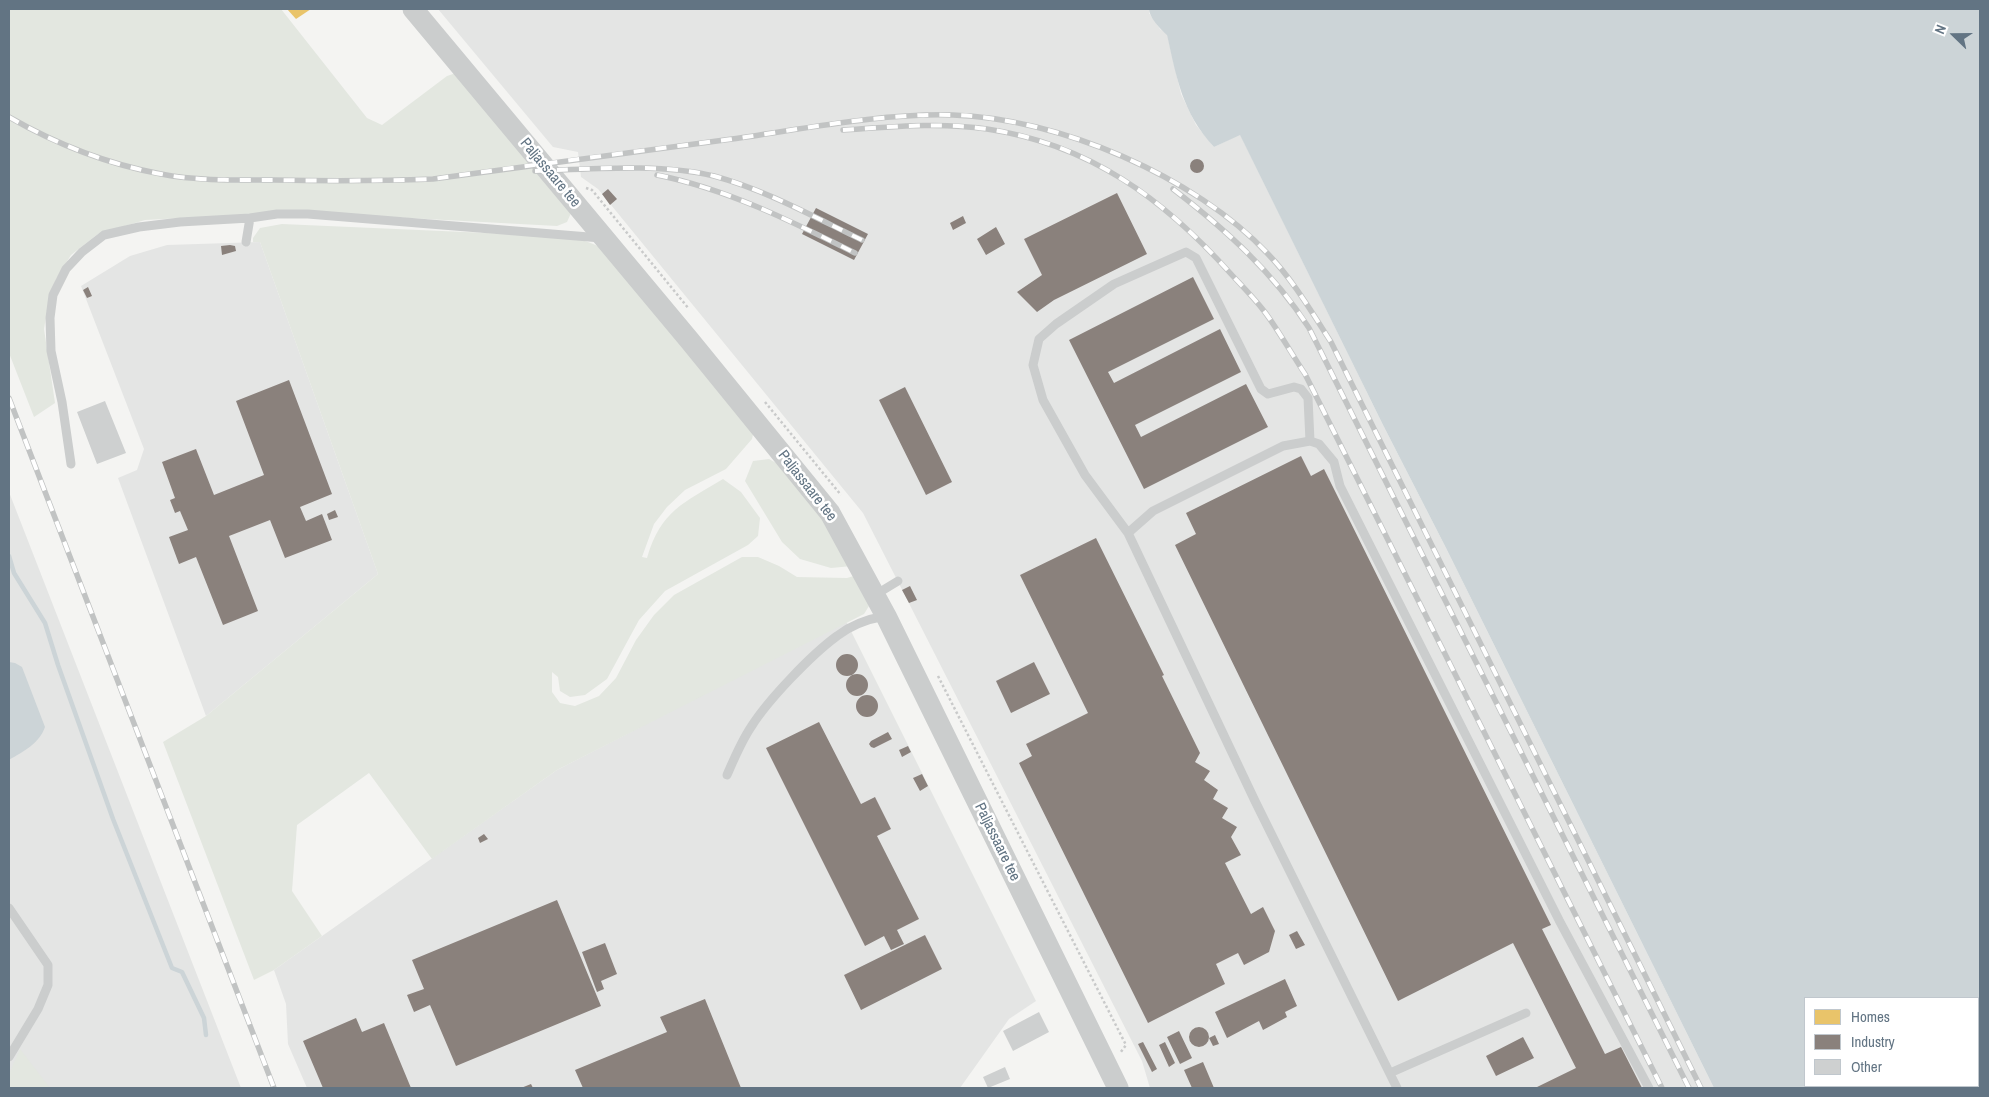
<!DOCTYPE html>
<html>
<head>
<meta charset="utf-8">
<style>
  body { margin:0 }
  #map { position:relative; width:1989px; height:1097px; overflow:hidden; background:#f4f4f2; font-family:"Archivo Narrow",sans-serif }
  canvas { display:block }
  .frame { position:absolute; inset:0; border:10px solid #627483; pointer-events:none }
  .legend { position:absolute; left:1804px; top:997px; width:175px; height:90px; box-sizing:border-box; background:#fff; border:1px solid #c0c7cd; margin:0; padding:6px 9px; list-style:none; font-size:15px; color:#627483 }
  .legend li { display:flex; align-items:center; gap:10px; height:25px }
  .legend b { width:25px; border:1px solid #c0c7cd }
  .north { position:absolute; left:1929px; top:10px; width:50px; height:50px; -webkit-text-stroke:4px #fff; paint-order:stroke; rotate:292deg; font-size:14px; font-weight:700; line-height:20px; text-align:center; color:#627483 }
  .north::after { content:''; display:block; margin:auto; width:18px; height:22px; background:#627483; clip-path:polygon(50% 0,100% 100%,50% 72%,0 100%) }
</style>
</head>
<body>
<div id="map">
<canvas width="1989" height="1097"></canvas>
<div class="frame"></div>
<ul class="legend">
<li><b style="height:14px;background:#e9c46a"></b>Homes</li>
<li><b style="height:14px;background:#8a817c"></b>Industry</li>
<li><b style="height:14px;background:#ced0d0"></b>Other</li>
</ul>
<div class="north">N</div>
</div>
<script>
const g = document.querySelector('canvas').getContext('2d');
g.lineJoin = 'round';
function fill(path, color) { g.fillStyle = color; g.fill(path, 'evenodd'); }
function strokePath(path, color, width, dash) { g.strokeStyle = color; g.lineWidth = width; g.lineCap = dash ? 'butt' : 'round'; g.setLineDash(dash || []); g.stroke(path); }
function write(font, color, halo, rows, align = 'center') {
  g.font = font + ' "Archivo Narrow",sans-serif'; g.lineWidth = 5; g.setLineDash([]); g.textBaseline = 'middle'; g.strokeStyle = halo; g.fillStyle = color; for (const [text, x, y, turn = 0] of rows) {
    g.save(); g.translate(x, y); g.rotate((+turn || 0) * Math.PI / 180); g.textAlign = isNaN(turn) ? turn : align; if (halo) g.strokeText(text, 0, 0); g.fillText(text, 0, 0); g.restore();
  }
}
fill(new Path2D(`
  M438,9h711v4l11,16 7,5 14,60 15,31 18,22 26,-13 143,291 63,123 268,540h-564l-8,-27 -279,-548 -265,-324 -17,-12 -3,-25 -25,-5z
  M260,242l118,332 -172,142 -88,-238 19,-8 7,-21 -63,-163 49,-30 37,-11z
  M9,492l232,596h-232z
  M846,621l190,380 -27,18 -49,69h-653l-19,-44 -2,-40 -12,-34 283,-200z`), '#e4e5e4');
fill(new Path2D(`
  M9,9h272l86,109 15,7 65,-49 9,-3 116,138 -5,11 -10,4 -261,-14 -151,8 -47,14 -27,21 -15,24 -8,26 -4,24 11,74 -21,14 -25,-64z
  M282,224l274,12c18,2 33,4 49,14l149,180 -2,9 -26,30 -41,21 -18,17 -13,17 -12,33 5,1c14,-48 37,-55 76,-79l18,13 19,26 -2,18 -10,9 -83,46 -26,29 -32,59 -22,16 -15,2 -10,-6 -2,-14 -6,-5v20l8,11 15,3 24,-10 17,-18 20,-38 18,-25 20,-20 68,-38h16l21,9 18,11 50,1 10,-3 12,31 -5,8 -307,156 -125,89 -63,-86 -72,52 -5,66 30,45 -48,34 -20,10 -91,-238 43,-26 172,-142 -118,-332h-7v-4l7,-10z
  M769,459l18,10 31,40 34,57 -21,2 -31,-9 -18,-17 -37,-61 8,-20z
  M20,1049l30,39h-41v-14z`), '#e3e7e0');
fill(new Path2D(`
  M1149,9h831v1079h-266l-268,-540 -63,-123 -143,-290 -26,12c-32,-35 -37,-68 -47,-112 -7,-6 -18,-18 -18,-26zM1805,998h173v88h-173z
  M9,662l6,1 7,4 23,60c-6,17 -21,24 -36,33z`), '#ccd4d7');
fill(new Path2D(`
  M287,9h24l-15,10z`), '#e9c46a');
fill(new Path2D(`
  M1190 166a7 7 0 1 1 14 0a7 7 0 1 1-14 0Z
  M608,189l9,10 -7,6 -8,-11z
  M1117,193l30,61 -93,46 -17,12 -20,-20 25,-17 -18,-36z
  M816,208l52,26 -14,26 -52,-26z
  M963,216l3,7 -13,7 -3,-7z
  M996,227l9,17 -19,11 -9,-16z
  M230,245l5,1 1,5 -14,4 -1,-9z
  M1193,277l21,42 -106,53 6,11 106,-54 21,43 -106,53 6,12 105,-53 22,43 -124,62 -75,-149z
  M88,287l4,9 -5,2 -4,-8z
  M289,380l43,114 -32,13 6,14 16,-7 10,26 -47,18 -15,-38 -41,16 29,75 -35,14 -27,-68 -17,7 -10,-27 19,-7 -8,-19 -5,2 -5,-13 5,-2 -13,-36 34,-13 18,46 50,-20 -28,-74z
  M905,387l47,95 -26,13 -47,-95z
  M1301,456l10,20 13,-7 227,456 -9,4 63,125 16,-7 21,41h-107l41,-20 -63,-125 -115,58 -223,-456 21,-11 -10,-21z
  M335,510l3,7 -9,3 -2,-6z
  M1096,538l68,137 -2,1 38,77 -5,9 15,9 -6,9 14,10 -5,9 15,9 -6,10 15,9 -6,10 10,18 -16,8 26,51 12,-7 12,24 -6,21 -25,13 -6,-12 -22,11 9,20 -77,39 -129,-260 13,-7 -6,-12 62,-31 -68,-138z
  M910,586l7,14 -8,3 -7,-13z
  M836 665a11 11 0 1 1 22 0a11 11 0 1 1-22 0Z
  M1034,662l16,32 -39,19 -15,-32z
  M846 685a11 11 0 1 1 22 0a11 11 0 1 1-22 0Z
  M856 706a11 11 0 1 1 22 0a11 11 0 1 1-22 0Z
  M819,722l42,82 14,-7 16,32 -14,7 42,83 -22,11 7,14 -13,6 -7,-14 -19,10 -99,-198z
  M888,732l4,7 -18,9 -3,-1 -2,-3 2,-3z
  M908,746l3,6 -9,5 -3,-7z
  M922,774l6,12 -8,5 -7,-13z
  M484,834l4,5 -8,4 -2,-5z
  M557,900l44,106 -145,60 -26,-61 -16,7 -7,-17 17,-6 -12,-29z
  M1297,931l8,14 -9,4 -7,-14z
  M925,935l17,34 -81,41 -17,-35z
  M605,943l12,31 -16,7 3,8 -7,3 -15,-40z
  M1285,979l12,27 -12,6 2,5 -24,13 -4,-9 -32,17 -12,-26z
  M705,999l36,89h-158l-8,-18 92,-38 -7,-15z
  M356,1018l6,14 22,-9 27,65h-88l-20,-47z
  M1189 1037a10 10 0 1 1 20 0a10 10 0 1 1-20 0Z
  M1179,1031l13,27 -12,6 -13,-27z
  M1215,1035l4,9 -6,2 -4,-8z
  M1523,1037l11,21 -38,18 -10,-20z
  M1143,1042l14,27 -5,3 -14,-28z
  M1165,1042l10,21 -6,4 -10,-22z
  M1203,1062l11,26h-22l-8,-18z
  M531,1084l2,4h-12z`), '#8a817c');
strokePath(new Path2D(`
  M9,556l5,17 31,50 13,42 55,154 59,149 10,4 22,46 2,17`), '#ccd4d7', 4.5);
fill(new Path2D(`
  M105,401l21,52 -29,11 -20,-52z
  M1039,1012l10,20 -36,19 -10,-20z
  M1005,1067l5,12 -22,9 -5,-11z`), '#ced0d0');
strokePath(new Path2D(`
  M586,188l6,2 97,119
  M765,402l76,93
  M938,676l188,369 -6,8`), '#c9caca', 2.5, [2.5, 2.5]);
strokePath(new Path2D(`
  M246,242l4,-24
  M1310,441l-2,-43 -7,-9 -7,-2 -26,7 -7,-5 -65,-131 -10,-6 -72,32 -58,40 -17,15 -6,26 10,35 42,75 43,58 127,268 142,287
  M71,464l-9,-62 -11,-51 -1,-33 3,-23 13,-26 16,-17 22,-17 35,-8 41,-5 70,-4 27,-4h31l293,24
  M1128,533l25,-22 130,-65 27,-5 9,3 15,18 6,24 219,434 90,168
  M875,595l23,-14
  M727,775c7,-16 14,-33 24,-48 17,-27 60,-72 86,-91 14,-11 31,-17 48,-20
  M9,908l39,57v20l-10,24 -29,48
  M1390,1073l136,-60`), '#cbcdcd', 9);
strokePath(new Path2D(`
  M413,9l277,332 140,172 56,103 232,472`), '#cbcdcd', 21);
const rail = new Path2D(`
  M9,117c47,27 98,47 152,57 36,7 76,6 113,6 53,1 106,1 159,-1 99,-14 199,-27 299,-40 71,-10 149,-26 221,-24 105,3 242,61 315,139 25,26 43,57 63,88l370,746
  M843,130c47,-3 96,-8 144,-1 102,15 177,70 244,145 11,12 23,24 33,37 15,20 27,42 41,63l357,714
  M535,171c54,-2 127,-8 179,5 52,14 100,41 148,64
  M657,175c70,14 134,46 198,78
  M1173,189c52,40 100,83 136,139l380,760
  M9,398l265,690`);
strokePath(rail, '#c1c3c3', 5.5);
strokePath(rail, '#fff', 4, [11]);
write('15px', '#627483', '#fff', [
  ["Paljassaare tee",550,173,50],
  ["Paljassaare tee",807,486,52],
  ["Paljassaare tee",997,842,64]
]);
</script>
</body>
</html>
